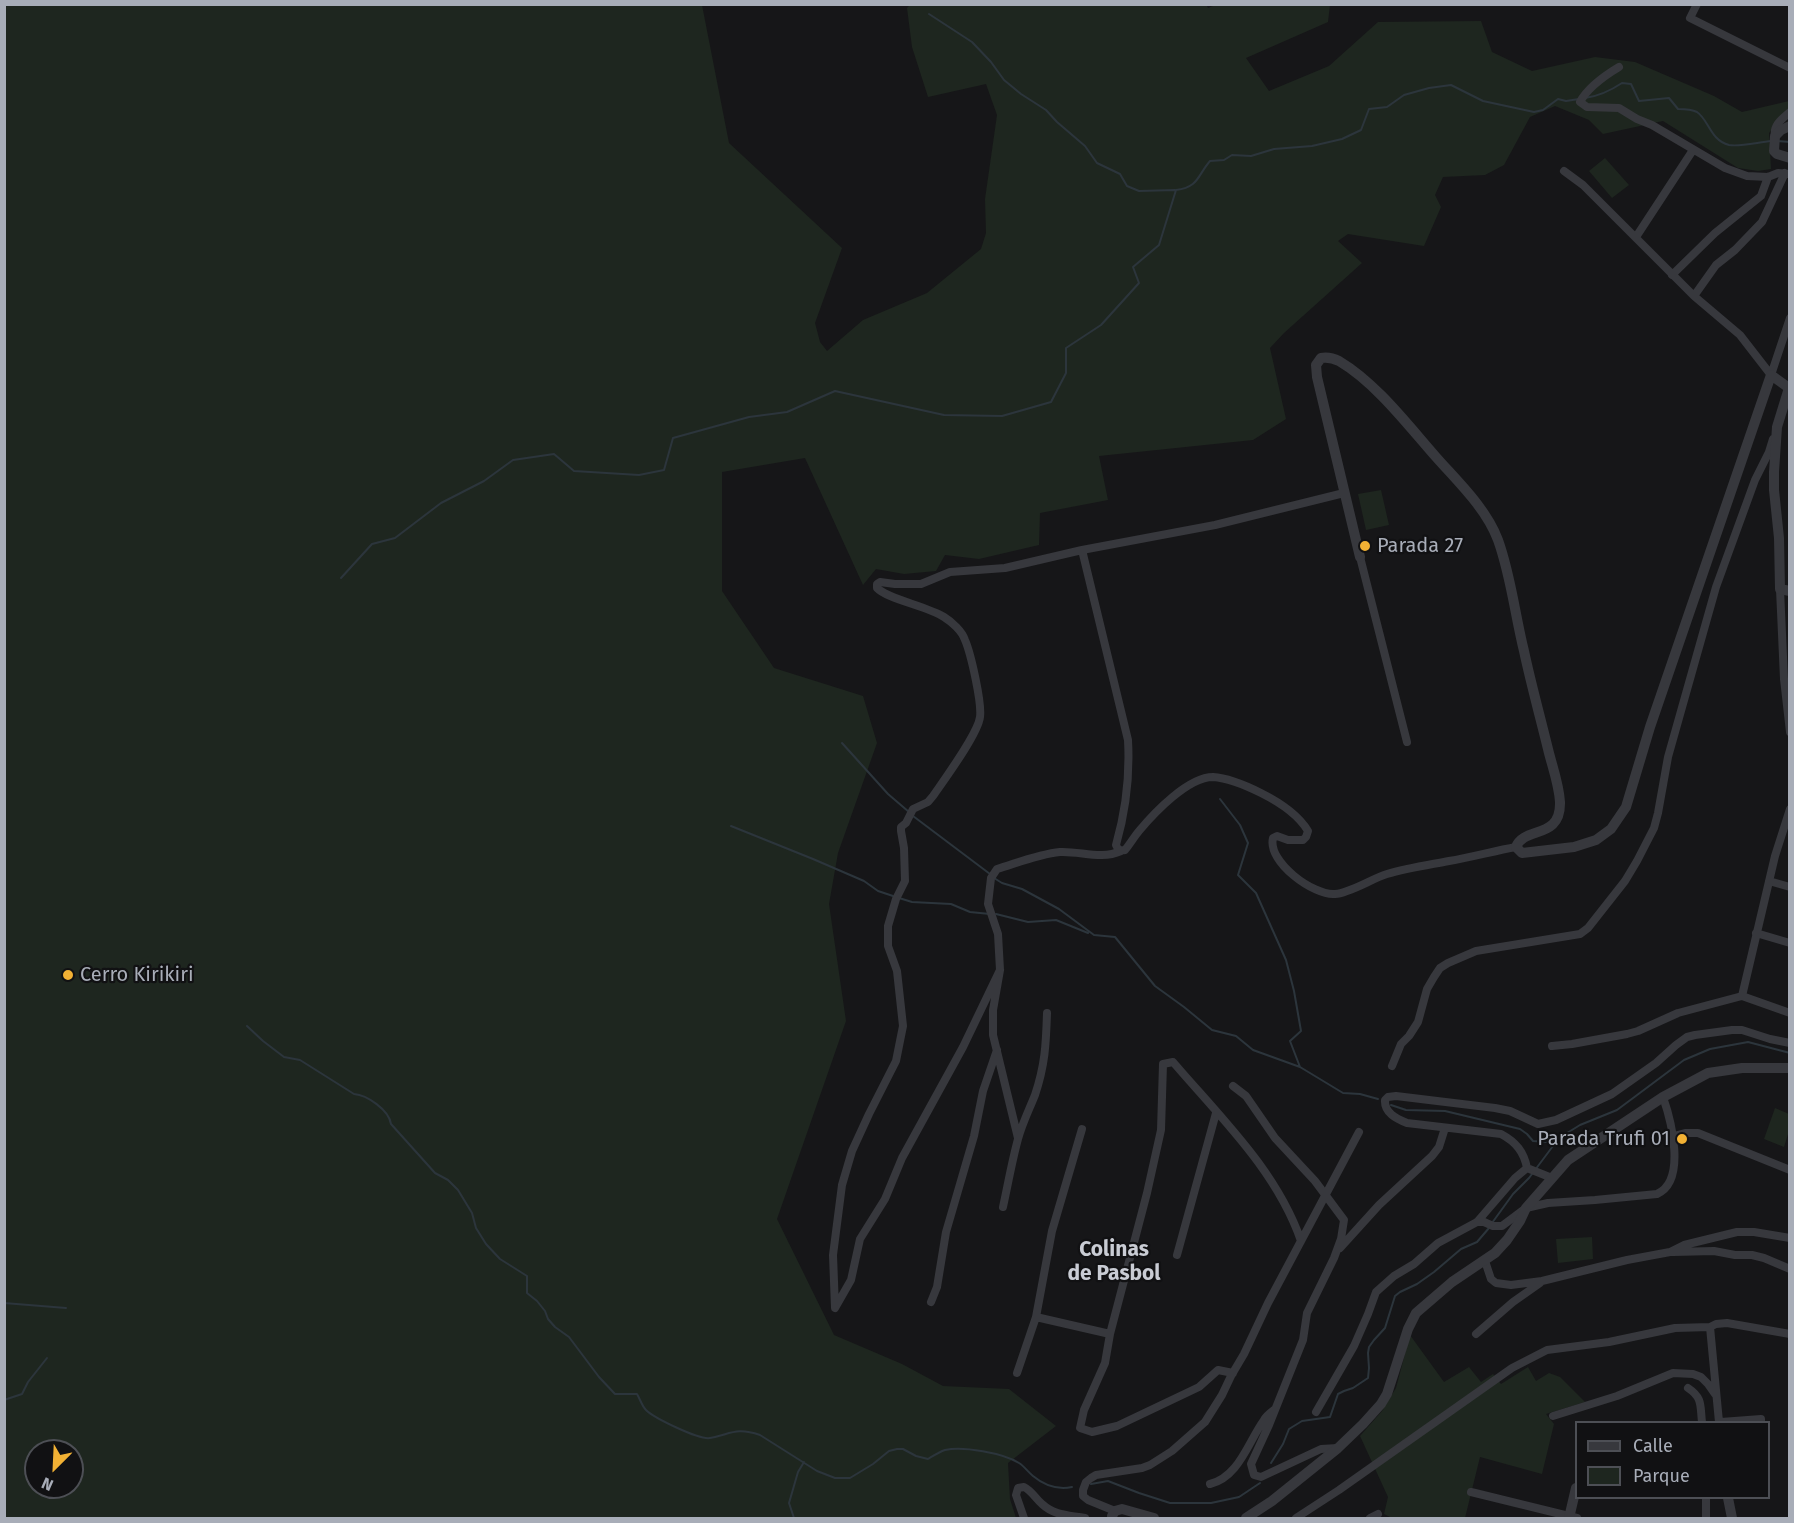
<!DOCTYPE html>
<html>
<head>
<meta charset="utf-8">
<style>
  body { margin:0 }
  #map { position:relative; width:1794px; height:1523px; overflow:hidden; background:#161618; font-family:"Fira Sans",sans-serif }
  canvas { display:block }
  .frame { position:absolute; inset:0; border:6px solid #a8adb8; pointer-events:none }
  .legend { position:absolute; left:1575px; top:1421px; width:195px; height:78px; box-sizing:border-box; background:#111113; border:2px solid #4d4f55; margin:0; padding:8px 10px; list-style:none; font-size:18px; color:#a8adb8 }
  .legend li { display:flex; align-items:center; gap:12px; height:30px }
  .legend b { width:30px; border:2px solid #4d4f55 }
  .north { position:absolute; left:24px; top:1439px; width:60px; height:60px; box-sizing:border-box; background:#111113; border:2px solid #4d4f55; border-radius:50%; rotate:204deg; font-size:16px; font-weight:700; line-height:24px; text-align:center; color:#a8adb8 }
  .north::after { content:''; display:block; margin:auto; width:21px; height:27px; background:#f2b134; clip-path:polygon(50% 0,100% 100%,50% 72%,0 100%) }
</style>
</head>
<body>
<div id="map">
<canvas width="1794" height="1523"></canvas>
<div class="frame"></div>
<ul class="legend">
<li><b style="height:8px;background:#37383d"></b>Calle</li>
<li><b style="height:16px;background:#1e261f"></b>Parque</li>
</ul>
<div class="north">N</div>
</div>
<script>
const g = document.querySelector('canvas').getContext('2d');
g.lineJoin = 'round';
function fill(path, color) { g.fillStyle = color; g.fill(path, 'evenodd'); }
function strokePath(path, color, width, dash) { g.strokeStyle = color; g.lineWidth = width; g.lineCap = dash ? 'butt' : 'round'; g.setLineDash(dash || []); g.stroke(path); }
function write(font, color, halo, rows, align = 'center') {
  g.font = font + ' "Fira Sans",sans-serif'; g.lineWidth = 4.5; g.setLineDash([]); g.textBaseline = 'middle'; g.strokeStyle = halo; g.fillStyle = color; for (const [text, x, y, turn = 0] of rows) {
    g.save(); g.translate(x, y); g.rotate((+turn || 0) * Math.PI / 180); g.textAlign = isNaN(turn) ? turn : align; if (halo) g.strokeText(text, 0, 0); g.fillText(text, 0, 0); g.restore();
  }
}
fill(new Path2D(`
  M1039,4l2,2 28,-2h137l2,4 10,-4 112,1 -2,17 -82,36 23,33 60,-25 49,-44 103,-1 11,31 40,19 63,-14 40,5 79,34 28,16 47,-11v7l-20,25 2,36 -13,2 -20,-3 -75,-47 -60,13 -14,-14 -34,-14 -25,11 -26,48 -19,10 -42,2 -8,18 6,12 -17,39 -76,-12 -10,7 24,22 -78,70 -14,15 16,71 -33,21 -154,16 9,44 -68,13 -1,32 -60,14 -34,-4 -9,16 -32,3 -28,-5 -13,16 -58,-127 -83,14v119l52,77 89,28 14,47 -39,110 -9,51 17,117 -69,198 57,116 68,29 41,22 66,3 47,37 -48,37 2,36 6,19h-1011v-1513h697l27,138 113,105 -27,75 5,19 7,9 36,-31 64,-27 54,-44 5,-16 -1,-34 12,-84 -11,-31 -58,13 -16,-50 -5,-39 3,-3zM36,1451h36v36h-36z
  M1605,158l24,27 -17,13 -23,-27z
  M1381,490l8,35 -23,5 -8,-36z
  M1775,1108l14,6v17l-5,16 -20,-8z
  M1592,1237l1,22 -35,4 -2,-24z
  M1410,1335l34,47 25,-15 12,15 12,-8 8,10 27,-17 8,14 13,-8 11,4 25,25 -39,12 8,10 -12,50 -62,-17 -15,61h-73l-8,-4 4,-17 -28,-61 22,-25 14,-23z`), '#1e261f');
strokePath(new Path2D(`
  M929,14l43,28 19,20 13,18 17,14 25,16 11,12 28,24 12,17 23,11 7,12 12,5 36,-1
  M1585,98c15,-2 25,-7 37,-15l9,1 8,17 30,-3 9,11c7,0 13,0 19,3 12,8 13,28 32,33 11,2 30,-3 42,-4
  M1777,141l13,1
  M341,578l31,-34 23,-6 46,-35 43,-22 29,-21 41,-6 20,17 65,4 25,-5 9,-32 76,-21 38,-5 48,-21 109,24 58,1 49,-14 15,-29v-25l35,-23 38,-42 -6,-16 26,-22 17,-55c23,-3 21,-14 34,-29l14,-1 8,-5 19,1 23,-7 38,-3 30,-7 19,-9 8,-21 18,-2 17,-12 25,-7 22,-3 32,16 51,11 9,-2 15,-11 8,2 13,-2
  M842,743l46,51 21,18
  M1220,799l20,26 8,18 -10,32 18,18 30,67 8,31 7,40 -11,10 10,26
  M913,816l77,58
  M731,826l82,33 51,22 14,10 15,5
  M994,878l8,5 20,6 37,20 35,26 21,2 40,49 29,21 28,23 24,6 17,14 47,17 43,26 17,1 18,5
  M899,898l13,4 39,2 19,8 20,2
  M996,914l32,8 28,-2 32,13
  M247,1026l16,15 21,16 16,3 54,34c13,1 35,16 37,30l44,49 13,7 10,10 14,23 4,15 10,16 14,15 27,17v17l10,8 8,10 3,8 7,8 14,10 30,40 16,17h22c3,5 5,12 9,16 8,8 53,30 64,28 21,-4 26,-11 50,-3l57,36 18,7h15l23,-14 16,-13 8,-2h6l13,7 12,3c5,-3 11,-7 17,-9 18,-4 58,3 74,13 5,3 9,9 14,13 12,10 24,14 39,11
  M1391,1105l15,5 39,1 75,18 7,5 6,7 13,1 13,-4
  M1492,1223l21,-29 16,-16 30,-40 21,-13 37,-15 67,-50 26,-11 38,-7 42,11
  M4,1303l62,5
  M4,1400l18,-6 6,-12 19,-24
  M1271,1463l12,-19 6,-15 13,-8 28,-4 8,-23 6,-3 9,-3 15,-10 1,-10 -1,-15 1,-6 5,-7 11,-12 10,-32 5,-4 17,-8 17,-12 27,-23 16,-7 12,-14
  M1091,1484l17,-3 31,12 31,10h41l28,-6 21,-14
  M794,1518l-5,-15 9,-31 6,-10`), '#2c353c', 2);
strokePath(new Path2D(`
  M1697,4l-7,14 100,50
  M1619,67c-15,9 -31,20 -39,35l7,5 32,1 18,11 15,6 73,43 22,8 21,1 10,-4 12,1
  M1775,136c-2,-11 7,-17 15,-24
  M1564,171l19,14 111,111 46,39 31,40
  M1636,237l57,-87
  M1672,275l43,-42 46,-37 7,-19
  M1694,296l22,-31 19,-15 27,-28 23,-49
  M1771,375l19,-57
  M1082,550l46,190c2,36 -2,70 -12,105 2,5 4,6 9,5 5,-6 9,-13 14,-19 15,-18 49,-54 74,-54 16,1 34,9 48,16 18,9 37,21 47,38l-2,6 -3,3h-15l-11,-4 -4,2c-6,24 41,58 62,56 15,-1 36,-15 52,-20 20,-6 41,-9 62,-13 23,-4 45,-10 67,-14
  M1360,557l47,185
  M1780,589l4,90 6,53
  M1769,881l21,6
  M1756,933l34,10
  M1000,970l-37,77 -61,111 -17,41 -25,40 -9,41 -16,28 -2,-53 9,-70 10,-34 17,-37 27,-53 7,-35 -6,-55 -9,-25v-20l8,-27 9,-18 -1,-33 -3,-17v-4l5,-4 7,-14 15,-7 5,-6c11,-16 45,-62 47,-79 2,-14 -9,-63 -15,-77 -3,-9 -13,-18 -21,-23 -17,-11 -57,-18 -67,-29v-4l3,-2 15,2h26l29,-12 55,-4 77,-18 133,-25 129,-32
  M1742,996l33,-140 15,-47
  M1552,1046l20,-2 55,-10 11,-3 40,-18 64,-17 48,17
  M1392,1066l9,-22 8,-8 9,-14 9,-33 7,-12 6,-9 8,-5 28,-12 104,-17 8,-6 37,-47 12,-20 17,-33 4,-15 10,-56 48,-170 39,-107 14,-28 4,-13
  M1233,1086l13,10 29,42 40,43 29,39 -3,19 -7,19 -27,55 -4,27 -34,85 -18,39 3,11 7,2 60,-28 17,-1
  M1674,1136l11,-3h13l92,37
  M1018,1138l-25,-103v-25l7,-40 -2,-36 -10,-30 3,-26 6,-9c20,-6 42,-15 63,-17 21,-1 41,8 61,-1
  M1552,1178l-25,-10c-3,-16 -11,-26 -26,-34l-94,-11c-10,-4 -23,-10 -22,-23l3,-3 8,-1 99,12 15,3 28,13 18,-4 56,-26 44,-31 20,-18 11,-8 8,-2 37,-5h10l28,9 20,4
  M1003,1207c5,-23 9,-46 15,-68 4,-15 11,-29 17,-44 10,-30 11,-50 12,-82
  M1477,1222h7l9,4h9l24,-18 22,-5 47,-3 62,-6c30,-13 14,-74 6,-97
  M1340,1248l39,-43 53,-49 7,-9 6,-19
  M1673,1252l41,-1 21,4h17l12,3 26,11
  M1177,1255l39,-142
  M1485,1261l6,18 5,4 15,2 31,-4 85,-21 43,-8 14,-7 53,-13h17l36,6
  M931,1302l6,-15 9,-55 28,-96 9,-45 14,-41
  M1036,1317l74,17
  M1710,1327l9,95
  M1476,1334l37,-32 27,-19
  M1017,1373l19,-56 16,-86 30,-102
  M1233,1373l-15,-3 -19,17 -82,39 -25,6 -12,-4 4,-18 21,-47 5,-29 37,-141 14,-63 2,-66 10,-2c47,55 104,109 128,179
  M1688,1388c15,10 12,18 14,34
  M1316,1412l38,-66 14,-32 8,-22 18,-16 20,-12 24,-21 39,-21 38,-44 12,-10
  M1553,1416l64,-20 56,-23 20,1 8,3 7,7 7,10
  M1721,1422l40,-3v3
  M1210,1484c29,-7 38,-42 54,-64 2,-4 6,-7 10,-10
  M1471,1492l106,26
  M1706,1498v20
  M1115,1511l-27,-11 -5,-4v-6l3,-8 5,-4 5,-3 46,-7 8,-3 22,-14 33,-29 17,-27 9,-19 13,-22 24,-51 91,-171
  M1024,1518l-8,-23 2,-7 6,-1c8,4 11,11 18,17 13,12 27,11 43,14
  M1296,1518l43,-28 173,-122 35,-18 62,-8 66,-14 35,-1 6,-3 11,-1 63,11
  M1370,1518l8,-4`), '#37383d', 8);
strokePath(new Path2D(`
  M1790,126l-9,4 -6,6 -1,15 3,3 13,4
  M1360,557l-43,-180 -1,-12 5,-7c6,-1 12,0 18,3 37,22 68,63 97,96 22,25 50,51 62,83 13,36 17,75 26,111 7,33 16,65 24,98 4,17 11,35 12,53 1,38 -36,24 -44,45l6,6 52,-6 22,-7 15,-11 15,-22 24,-80 121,-352 18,13 -12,39 -3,45v18l5,48 1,51 10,2
  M1728,1498l4,20
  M1112,1518v-2l3,-5 7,-2 32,9
  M1246,1518l26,-17 66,-53 25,-24 18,-20 6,-10 21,-65 8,-16 36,-31 43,-29 12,-13 13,-19 6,-13 42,-48 95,-63 45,-24 34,-5h48
  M1569,1518l7,-30`), '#37383d', 10);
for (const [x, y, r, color] of [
  [1365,546,6,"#f2b134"],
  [68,975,6,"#f2b134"],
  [1682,1139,6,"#f2b134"]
]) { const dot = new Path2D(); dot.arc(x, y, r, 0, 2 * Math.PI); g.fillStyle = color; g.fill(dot); strokePath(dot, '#111113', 2); }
write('20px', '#a8adb8', '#111113', [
  ["Parada 27",1377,546],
  ["Cerro Kirikiri",80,975],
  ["Parada Trufi 01",1670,1139,"right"]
], 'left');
write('bold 21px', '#c9ccd4', '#111113', [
  ["Colinas",1114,1250],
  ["de Pasbol",1114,1274]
]);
</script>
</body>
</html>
